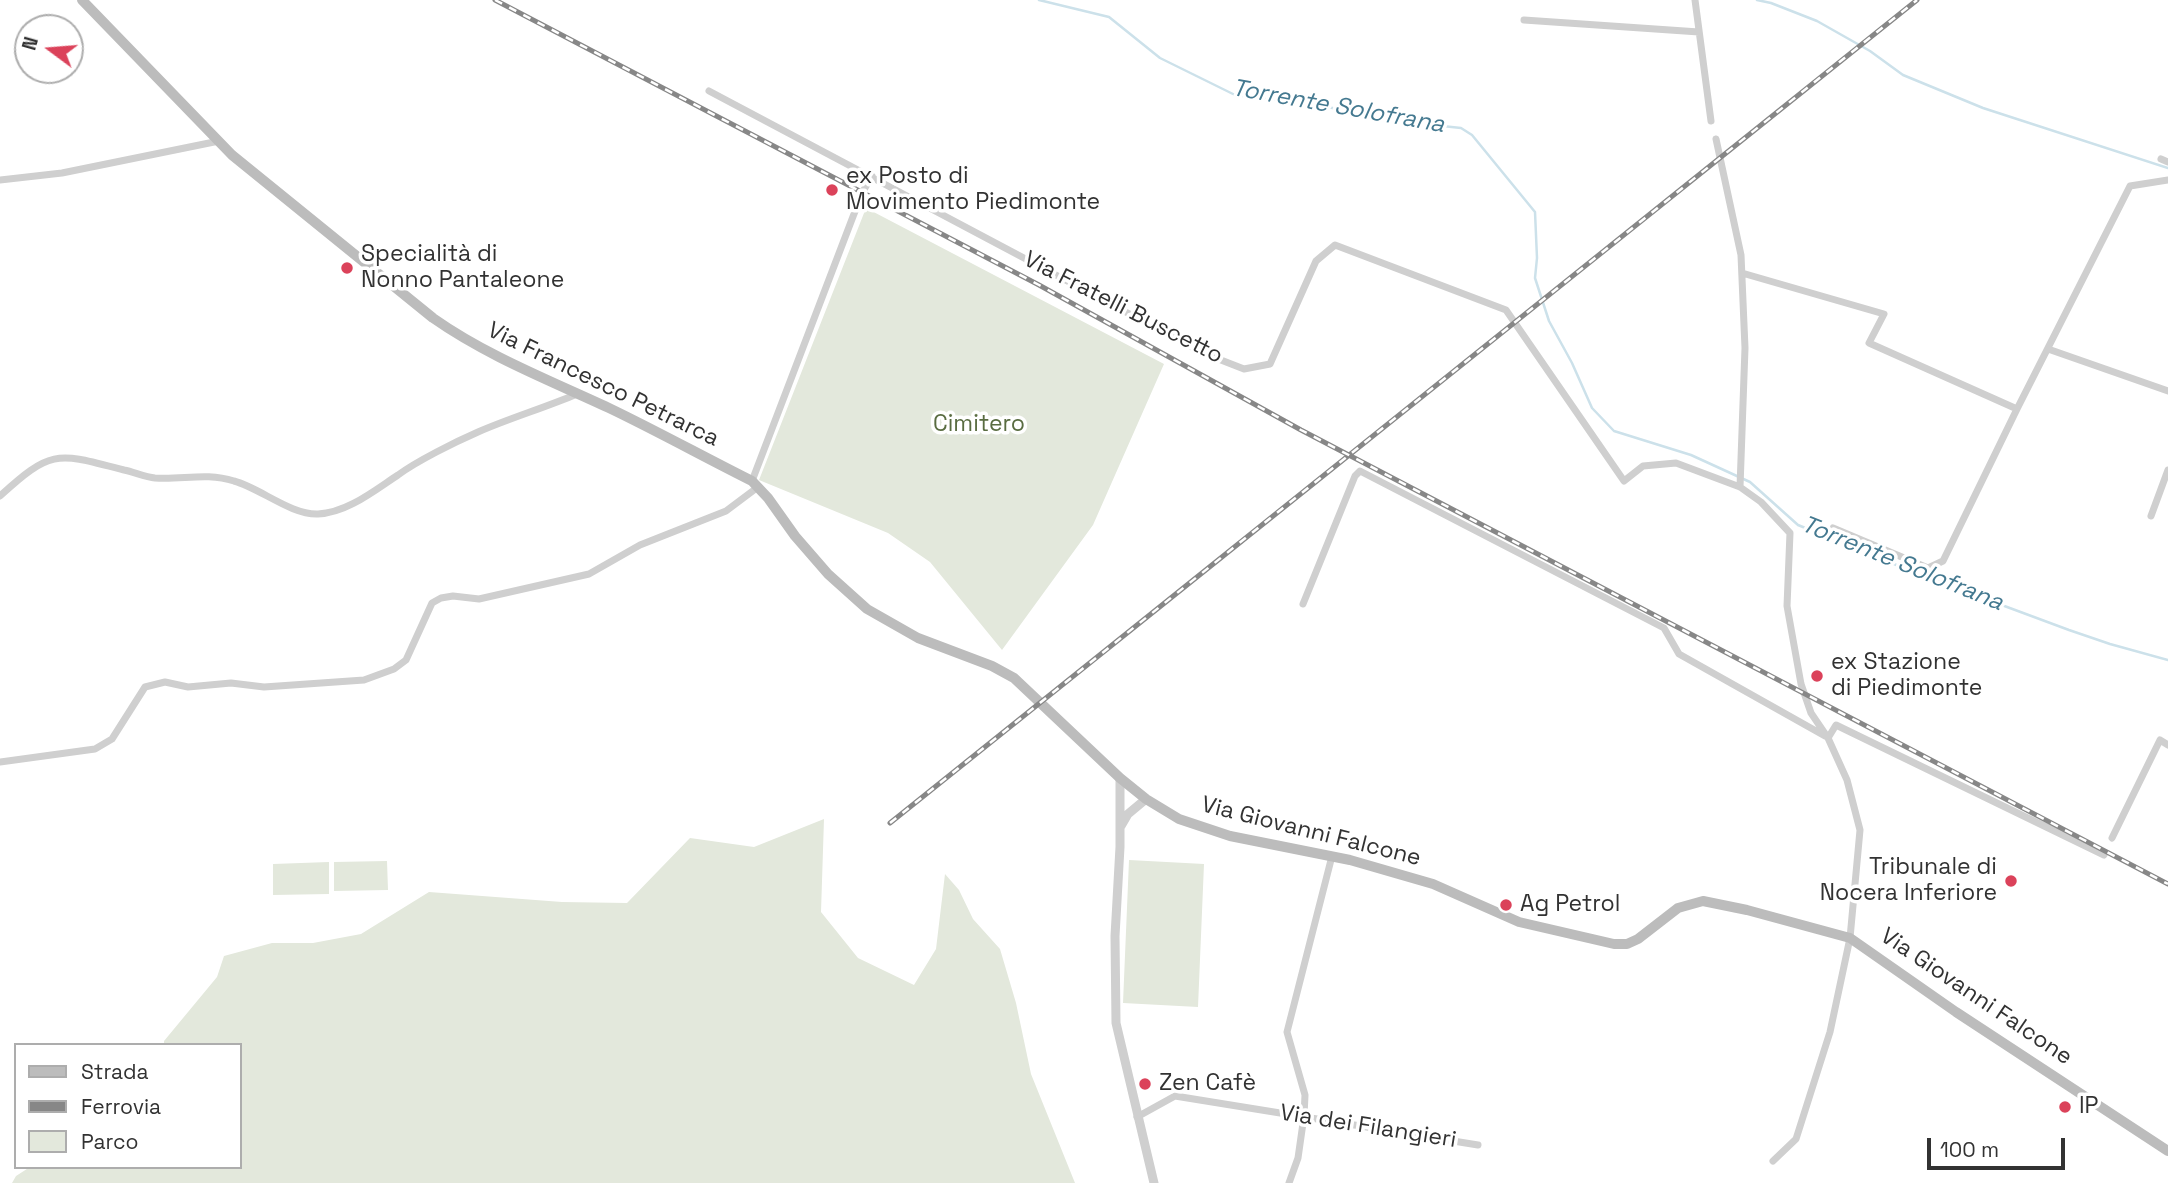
<!DOCTYPE html>
<html>
<head>
<meta charset="utf-8">
<style>
  body { margin:0 }
  #map { position:relative; width:2168px; height:1183px; overflow:hidden; background:#fff; font-family:"Space Grotesk",sans-serif }
  canvas { display:block }
  .legend { position:absolute; left:14px; top:1043px; width:228px; height:126px; box-sizing:border-box; background:#fff; border:2px solid #adadad; margin:0; padding:9px 12px; list-style:none; font-size:21px; color:#323232 }
  .legend li { display:flex; align-items:center; gap:14px; height:35px }
  .legend b { width:35px; border:2px solid #adadad }
  .north { position:absolute; left:14px; top:14px; width:70px; height:70px; box-sizing:border-box; background:#fff; border:2px solid #adadad; border-radius:50%; rotate:286deg; font-size:19px; font-weight:700; line-height:28px; text-align:center; color:#323232 }
  .north::after { content:''; display:block; margin:auto; width:24px; height:32px; background:#db425a; clip-path:polygon(50% 0,100% 100%,50% 72%,0 100%) }
  .scale { position:absolute; left:1927px; top:1138px; width:138px; height:32px; box-sizing:border-box; border:4px solid #323232; border-top:0; padding-left:9px; font-size:21px; line-height:24px; white-space:nowrap; color:#323232; -webkit-text-stroke:5px #fff; paint-order:stroke }
</style>
</head>
<body>
<div id="map">
<canvas width="2168" height="1183"></canvas>
<ul class="legend">
<li><b style="height:9px;background:#bcbcbc"></b>Strada</li>
<li><b style="height:9px;background:#878787"></b>Ferrovia</li>
<li><b style="height:19px;background:#e3e8dc"></b>Parco</li>
</ul>
<div class="north">N</div>
<div class="scale">100 m</div>
</div>
<script>
const g = document.querySelector('canvas').getContext('2d');
g.lineJoin = 'round';
function fill(path, color) { g.fillStyle = color; g.fill(path, 'evenodd'); }
function strokePath(path, color, width, dash) { g.strokeStyle = color; g.lineWidth = width; g.lineCap = dash ? 'butt' : 'round'; g.setLineDash(dash || []); g.stroke(path); }
function write(font, color, halo, rows, align = 'center') {
  g.font = font + ' "Space Grotesk",sans-serif'; g.lineWidth = 7; g.setLineDash([]); g.textBaseline = 'middle'; g.strokeStyle = halo; g.fillStyle = color; for (const [text, x, y, turn = 0] of rows) {
    g.save(); g.translate(x, y); g.rotate((+turn || 0) * Math.PI / 180); g.textAlign = isNaN(turn) ? turn : align; if (halo) g.strokeText(text, 0, 0); g.fillText(text, 0, 0); g.restore();
  }
}
fill(new Path2D(`
  M866,208l298,156 -71,161 -91,125 -72,-88 -42,-29 -129,-53z
  M824,819l-3,93 37,46 56,27 22,-36 9,-75 14,16 14,29 27,30 16,54 15,71 44,109h-1063l4,-7 14,-9h210v-122h-76v-4l53,-64 7,-21 48,-13h41l48,-9 68,-42 133,10 65,1 63,-65 64,9z
  M1129,860l75,4 -6,143 -75,-4z
  M387,861l1,29 -54,1v-29z
  M329,862v32l-56,1v-31z`), '#e3e8dc');
strokePath(new Path2D(`
  M1039,0l70,17 51,41 75,37 84,10 67,15 75,8 11,7 63,77 2,46 -2,20 14,43 23,42 20,45 22,23 77,24 59,27 48,43 123,50 148,55 41,14 58,16
  M1757,0l14,3 46,18 53,30 33,24 80,33 185,60`), '#cce1ea', 2.5);
strokePath(new Path2D(`
  M1695,0l16,121
  M1524,20l175,12
  M709,91l494,262 41,16 26,-5 46,-103 19,-16 171,65 118,171 19,-15 33,-3 64,24 21,15 29,31 -3,73 14,78 10,29 17,25 19,42 13,50 -10,108 -20,94 -34,107 -23,22
  M1716,139l25,116 4,93 -5,139
  M2161,159l7,3
  M0,180l62,-7 157,-32
  M1742,273l142,41 -15,29 148,66 113,-223 38,-6
  M2048,349l120,42
  M752,481l110,-288 10,-17
  M0,496c52,-48 58,-43 124,-26 10,2 21,7 31,8 28,2 51,-6 79,3 26,7 57,34 84,33 29,-1 57,-24 80,-39 19,-14 57,-33 80,-43 32,-14 66,-24 99,-38
  M2151,516l17,-46
  M1833,528l95,40 15,-7 74,-152
  M1303,604l52,-128 5,-5 304,157 15,26 146,82
  M1828,738l8,-13 268,130 1,-2
  M0,762l95,-13 17,-10 33,-52 20,-5 23,5 43,-4 33,4 100,-7 30,-11 12,-9 26,-57 9,-5 12,-2 26,3 110,-25 51,-29 86,-34 32,-24
  M2112,838l48,-98 8,5
  M1137,1117l38,-21 303,49
  M1289,1183l9,-25 6,-42 1,-21 -18,-63 45,-176`), '#cfcfcf', 7);
strokePath(new Path2D(`
  M1120,778v69l-5,89 1,87 38,160
  M1121,826l7,-12 18,-15`), '#cfcfcf', 9);
strokePath(new Path2D(`
  M82,0l150,155 201,163c54,38 116,62 176,90 48,23 95,49 143,73l16,17 27,38 33,38 39,35 51,29 74,28 22,12 106,100 26,21 33,20 51,17 120,24 83,24 86,38 95,22h13l11,-5 40,-31 25,-7 44,9 103,28 106,74 212,139`), '#bcbcbc', 10);
const rail = new Path2D(`
  M495,0l544,285 262,145 867,454
  M890,823l1027,-823`);
strokePath(rail, '#878787', 5);
strokePath(rail, '#fff', 2.5, [8]);
for (const [x, y, r, color] of [
  [832,190,7,"#db425a"],
  [347,268,7,"#db425a"],
  [1817,676,7,"#db425a"],
  [2011,881,7,"#db425a"],
  [1506,905,7,"#db425a"],
  [1145,1084,7,"#db425a"],
  [2065,1107,7,"#db425a"]
]) { const dot = new Path2D(); dot.arc(x, y, r, 0, 2 * Math.PI); g.fillStyle = color; g.fill(dot); strokePath(dot, '#fff', 2.5); }
write('23px', '#323232', '#fff', [
  ["ex Posto di",846,177],
  ["Movimento Piedimonte",846,203],
  ["Specialità di",361,255],
  ["Nonno Pantaleone",361,281],
  ["ex Stazione",1831,663],
  ["di Piedimonte",1831,689],
  ["Tribunale di",1997,868,"right"],
  ["Nocera Inferiore",1997,894,"right"],
  ["Ag Petrol",1520,905],
  ["Zen Cafè",1159,1084],
  ["IP",2079,1107]
], 'left');
write('23px', '#323232', '#fff', [
  ["Via Fratelli Buscetto",1123,308,27],
  ["Via Francesco Petrarca",603,385,26],
  ["Via Giovanni Falcone",1311,832,14],
  ["Via Giovanni Falcone",1976,997,34],
  ["Via dei Filangieri",1368,1127,9]
]);
write('23px', '#596c41', '#fff', [
  ["Cimitero",979,425]
]);
write('italic 24px', '#447990', '#fff', [
  ["Torrente Solofrana",1338,107,10],
  ["Torrente Solofrana",1902,564,22]
]);
</script>
</body>
</html>
